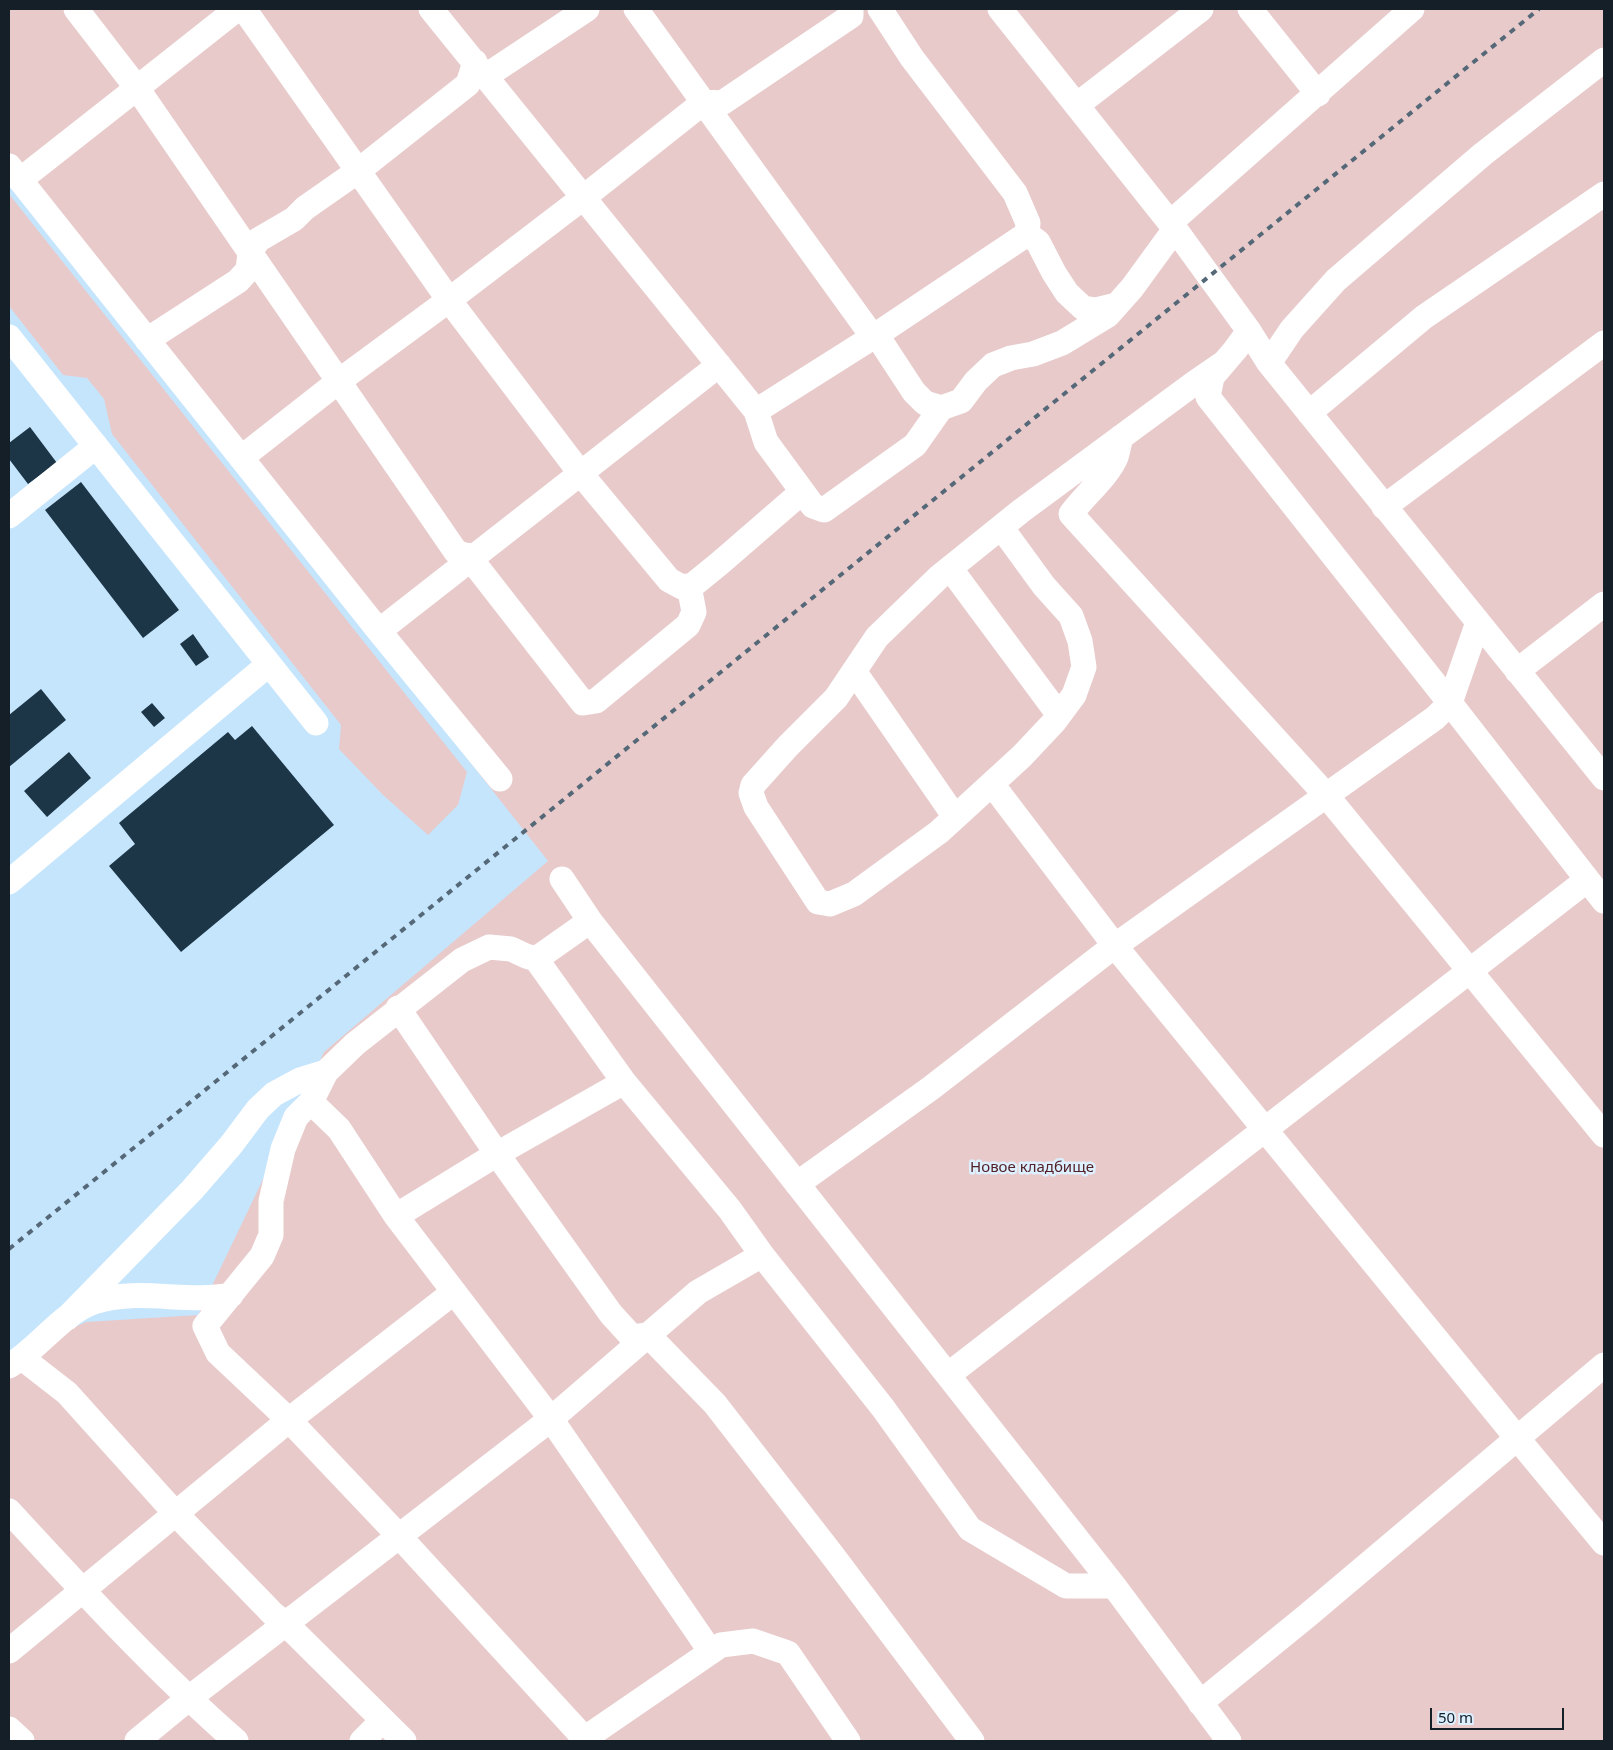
<!DOCTYPE html>
<html>
<head>
<meta charset="utf-8">
<style>
  body { margin:0 }
  #map { position:relative; width:1613px; height:1750px; overflow:hidden; background:#c5e5fd; font-family:"Noto Sans",sans-serif }
  canvas { display:block }
  .frame { position:absolute; inset:0; border:10px solid #141f28; pointer-events:none }
  .scale { position:absolute; left:1430px; top:1708px; width:134px; height:22px; box-sizing:border-box; border:2px solid #141f28; border-top:0; padding-left:6px; font-size:15px; line-height:18px; white-space:nowrap; color:#141f28; -webkit-text-stroke:4px #ddf0ff; paint-order:stroke }
</style>
</head>
<body>
<div id="map">
<canvas width="1613" height="1750"></canvas>
<div class="frame"></div>
<div class="scale">50 m</div>
</div>
<script>
const g = document.querySelector('canvas').getContext('2d');
g.lineJoin = 'round';
function fill(path, color) { g.fillStyle = color; g.fill(path, 'evenodd'); }
function strokePath(path, color, width, dash) { g.strokeStyle = color; g.lineWidth = width; g.lineCap = dash ? 'butt' : 'round'; g.setLineDash(dash || []); g.stroke(path); }
function write(font, color, halo, rows, align = 'center') {
  g.font = font + ' "Noto Sans",sans-serif'; g.lineWidth = 5; g.setLineDash([]); g.textBaseline = 'middle'; g.strokeStyle = halo; g.fillStyle = color; for (const [text, x, y, turn = 0] of rows) {
    g.save(); g.translate(x, y); g.rotate((+turn || 0) * Math.PI / 180); g.textAlign = isNaN(turn) ? turn : align; if (halo) g.strokeText(text, 0, 0); g.fillText(text, 0, 0); g.restore();
  }
}
fill(new Path2D(`
  M9,9h1595v1732h-1595v-383l77,-36 112,-7 126,-263 224,-191 -539,-684z
  M9,194l458,578 -9,33 -30,30 -45,-40 -44,-46 2,-24 -229,-291 -8,-35 -17,-21 -24,-3 -54,-69z`), '#e8cacb');
fill(new Path2D(`
  M30,427l27,36 -29,21 -19,-25v-16z
  M81,482l98,128 -36,28 -98,-128z
  M193,634l16,23 -13,9 -16,-22z
  M41,689l25,31 -57,47v-52z
  M152,703l13,15 -11,9 -13,-15z
  M252,726l82,99 -153,127 -72,-86 26,-22 -16,-21 109,-91 7,8z
  M69,752l22,26 -44,39 -23,-26z`), '#1d3647');
strokePath(new Path2D(`
  M237,9l-100,79 319,464 8,3 11,1 2,11 106,136 13,-2 92,-76 6,-13 -5,-26
  M244,9l205,291 132,174 88,106 13,7 11,-2 27,-22 82,-71
  M431,9l325,402 10,31 47,64 11,4 91,-65 26,-37 20,-7 15,-20 17,-16 18,-7 22,-4 29,-11 46,-28 24,-27 43,-59
  M636,9l237,328
  M880,9l32,49 103,135 13,30 -1,11 11,8 16,31 13,20 16,15 13,2 21,-5
  M1000,9l175,220 74,102 20,32 335,415
  M1250,9l68,85
  M486,76l101,-67
  M1077,105l124,-96
  M9,166l370,465 121,148
  M20,180l117,-92 -61,-79
  M1170,223l242,-214
  M1249,331l-14,19 -23,27 -4,20 242,306 154,198
  M876,334l38,58 11,11 16,5
  M9,337l307,386
  M147,340l91,-59 10,-11 2,-17 8,-13 36,-21 11,-11 53,-37 110,-87 7,-22
  M1269,363l23,-34 44,-49 147,-126 121,-94
  M756,411l117,-74 154,-103
  M1309,413l115,-96 180,-123
  M1121,437c-2,7 -3,14 -5,20 -7,18 -33,40 -45,57l255,281 278,340
  M241,458l98,-77 110,-81 135,-103 120,-95 18,1 129,-87v-7
  M1384,507l220,-164
  M9,516l87,-70
  M1001,527l43,59 27,30 9,25 4,26 -10,28 -20,27 -32,34 -83,76 -85,62 -24,10 -12,-2 -62,-95 -5,-14 2,-8 35,-39 48,-48 41,-61 62,-60 82,-66 172,-127 29,-20
  M950,568l109,147
  M379,631l340,-266
  M854,671l101,146
  M1517,671l87,-67
  M992,784l123,162 402,492 87,105
  M562,879l28,42 524,665
  M9,882l260,-218
  M536,959l88,123 106,128 32,45 121,153 87,121 96,57h48l115,155
  M398,1008l99,146 114,160 21,23 16,-2 67,69 118,152 139,185
  M311,1102l28,27 57,87 155,203 160,233
  M797,1184l134,-96 178,-138 326,-232 15,-15 28,-81
  M396,1216l101,-62 127,-72
  M454,1292l-165,128 -71,-67 -13,-27 57,-70 9,-21v-34l12,-52 13,-32 15,-15 15,-30 29,-28 107,-84 27,-13 22,2 15,7 10,3 54,-38
  M67,1318l125,-128 39,-45 27,-36 16,-15 26,-14 26,-8
  M22,1358l45,35 109,121 97,100 12,9 119,118
  M9,1366c29,-17 53,-53 85,-64 44,-15 92,2 137,-7
  M948,1375l639,-495
  M9,1511c73,79 146,159 227,230
  M9,1651l280,-231 110,116 186,203
  M1200,1703l108,-88 296,-250
  M9,1729l13,12
  M137,1741l51,-42 363,-280 147,-127 64,-37
  M362,1741l21,-21
  M581,1741l140,-96 32,-4 35,12 60,88`), '#fff', 25);
strokePath(new Path2D(`
  M9,1249l1530,-1240`), '#556877', 4, [6, 6]);
write('15px', '#532127', '#ddf0ff', [
  ["Новое кладбище",1032,1168]
]);
</script>
</body>
</html>
